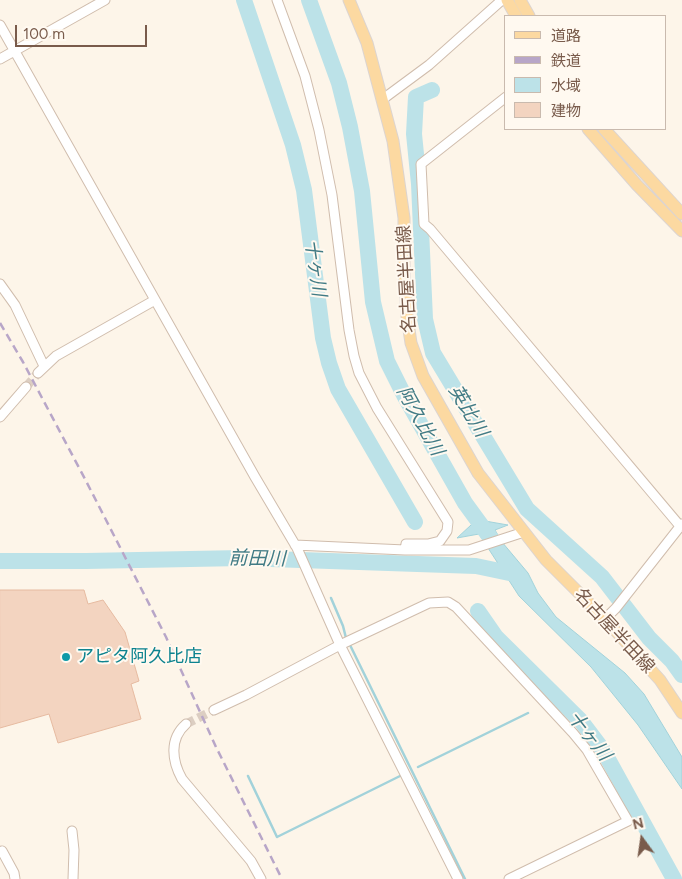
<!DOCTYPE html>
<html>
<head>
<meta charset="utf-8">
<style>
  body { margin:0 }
  #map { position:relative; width:682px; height:879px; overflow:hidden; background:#fdf5e9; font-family:Figtree,"Noto Sans JP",sans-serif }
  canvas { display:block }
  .legend { position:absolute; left:504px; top:15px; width:162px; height:115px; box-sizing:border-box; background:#fff9f0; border:1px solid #c9baae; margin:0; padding:6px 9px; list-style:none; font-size:15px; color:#795b4b }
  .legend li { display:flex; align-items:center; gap:10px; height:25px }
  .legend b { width:25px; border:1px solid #c9baae }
  .north { position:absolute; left:617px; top:814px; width:50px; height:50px; -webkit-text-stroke:4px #fff9f0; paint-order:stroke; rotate:346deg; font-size:14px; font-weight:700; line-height:20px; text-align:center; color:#795b4b }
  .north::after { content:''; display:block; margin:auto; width:18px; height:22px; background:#795b4b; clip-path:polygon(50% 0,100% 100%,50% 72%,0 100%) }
  .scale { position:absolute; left:15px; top:25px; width:132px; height:22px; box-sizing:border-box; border:2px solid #795b4b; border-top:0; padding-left:6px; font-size:15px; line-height:18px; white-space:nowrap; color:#795b4b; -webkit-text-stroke:4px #fff9f0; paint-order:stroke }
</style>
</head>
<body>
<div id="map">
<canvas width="682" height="879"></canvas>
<ul class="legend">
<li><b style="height:6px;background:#fcd9a1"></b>道路</li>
<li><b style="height:6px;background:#b8a6c8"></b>鉄道</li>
<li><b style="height:14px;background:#bce2e8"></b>水域</li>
<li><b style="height:14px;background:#f3d4c0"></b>建物</li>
</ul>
<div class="north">N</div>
<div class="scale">100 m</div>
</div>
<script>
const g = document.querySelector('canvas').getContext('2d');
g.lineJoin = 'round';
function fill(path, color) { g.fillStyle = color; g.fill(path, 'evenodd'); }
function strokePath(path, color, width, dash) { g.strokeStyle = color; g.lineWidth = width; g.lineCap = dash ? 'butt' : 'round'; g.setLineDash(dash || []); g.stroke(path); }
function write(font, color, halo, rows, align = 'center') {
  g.font = font + ' Figtree,"Noto Sans JP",sans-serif'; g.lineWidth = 4; g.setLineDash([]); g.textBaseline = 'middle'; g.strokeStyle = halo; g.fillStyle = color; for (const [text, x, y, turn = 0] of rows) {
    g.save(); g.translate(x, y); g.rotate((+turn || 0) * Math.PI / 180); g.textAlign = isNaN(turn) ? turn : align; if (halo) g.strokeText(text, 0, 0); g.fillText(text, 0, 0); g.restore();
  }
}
const water = new Path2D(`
  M485,521l23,4 -13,5 7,12 26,31 10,20 18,24 69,56 19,21 38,63v32l-44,-64 -47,-58 -72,-71 -40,-62 -22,4 14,-13z`);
fill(water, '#bce2e8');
strokePath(water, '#a2d2da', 1);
strokePath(new Path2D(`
  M331,598l12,28 3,12
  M349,643l116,236
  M418,767l110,-54
  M248,776l29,61 123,-61`), '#a2d2da', 2.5);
strokePath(new Path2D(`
  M244,0l49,145 11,45 19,148 6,25 9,26 77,133
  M309,0l30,83 11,44 12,64 11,111 14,59 17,34 61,108 27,37
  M432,90l-16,7 -2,37 5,50 6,135 8,34 94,156 75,68 47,61 23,23 10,14
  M0,561h86l156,-3 234,8 38,8
  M478,611l18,26 85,84 22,29 71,129`), '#bce2e8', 16);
const building = new Path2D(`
  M0,590h84l4,14 15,-4 22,32 14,49 -8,3 10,35 -83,24 -9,-29 -49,14z`);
fill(building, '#f3d4c0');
strokePath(building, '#e6baa0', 1);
strokePath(new Path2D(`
  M26,387l12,-14
  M186,724l28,-14`), '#dccec2', 9, [9, 4.5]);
const minor = new Path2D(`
  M277,0l28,76 14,54 13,65 17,135 5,26 5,17 18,35 71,114 -1,9 -7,10 -12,3h-22l-1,6
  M0,25l255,452 42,71 43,97 118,234
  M0,59l105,-59
  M506,97l-85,67 3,60 6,5 250,297
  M383,99l46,-34 73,-65
  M0,284l15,21 29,61
  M38,373l18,-17 99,-56
  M0,417l26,-30
  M295,545l110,5h64l55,-18
  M605,619l11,-11 66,-84
  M214,710l32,-15 94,-50 89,-42 19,-1 8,5 117,126 14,17 41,71 -119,58
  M186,724c-17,15 -14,37 -4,55l69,82 10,18
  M72,831l2,19 -1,29
  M0,852l2,-1 12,22 1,6`);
const major = new Path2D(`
  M349,0l18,43 26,98 11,77v53l3,45 4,27 12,33 55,97 68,87 59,59 55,61 22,33
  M507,0l9,16
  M520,0l9,16
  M588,129l49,56 45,46
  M604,129l78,85`);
strokePath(minor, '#d0bdad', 11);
strokePath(major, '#dcd4d0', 13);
strokePath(minor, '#fff', 9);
strokePath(major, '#fcd9a1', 11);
strokePath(new Path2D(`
  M0,323l23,39 62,117 81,158 50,110 66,132`), '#b8a6c8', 2.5, [8, 5]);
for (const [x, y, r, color] of [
  [66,657,5,"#0f9aa8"]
]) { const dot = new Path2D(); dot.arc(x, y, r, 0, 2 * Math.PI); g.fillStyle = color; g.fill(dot); strokePath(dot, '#fff9f0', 2); }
write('18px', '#795b4b', '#fff9f0', [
  ["名古屋半田線",407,279,-93],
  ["名古屋半田線",614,631,47]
]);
write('18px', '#0d838f', '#fff9f0', [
  ["アピタ阿久比店",76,657]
], 'left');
write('italic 19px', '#417b85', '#fff9f0', [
  ["十ヶ川",315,268,82],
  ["英比川",468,411,59],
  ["阿久比川",420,421,61],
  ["前田川",257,559,1],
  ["十ヶ川",589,736,52]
]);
</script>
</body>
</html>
